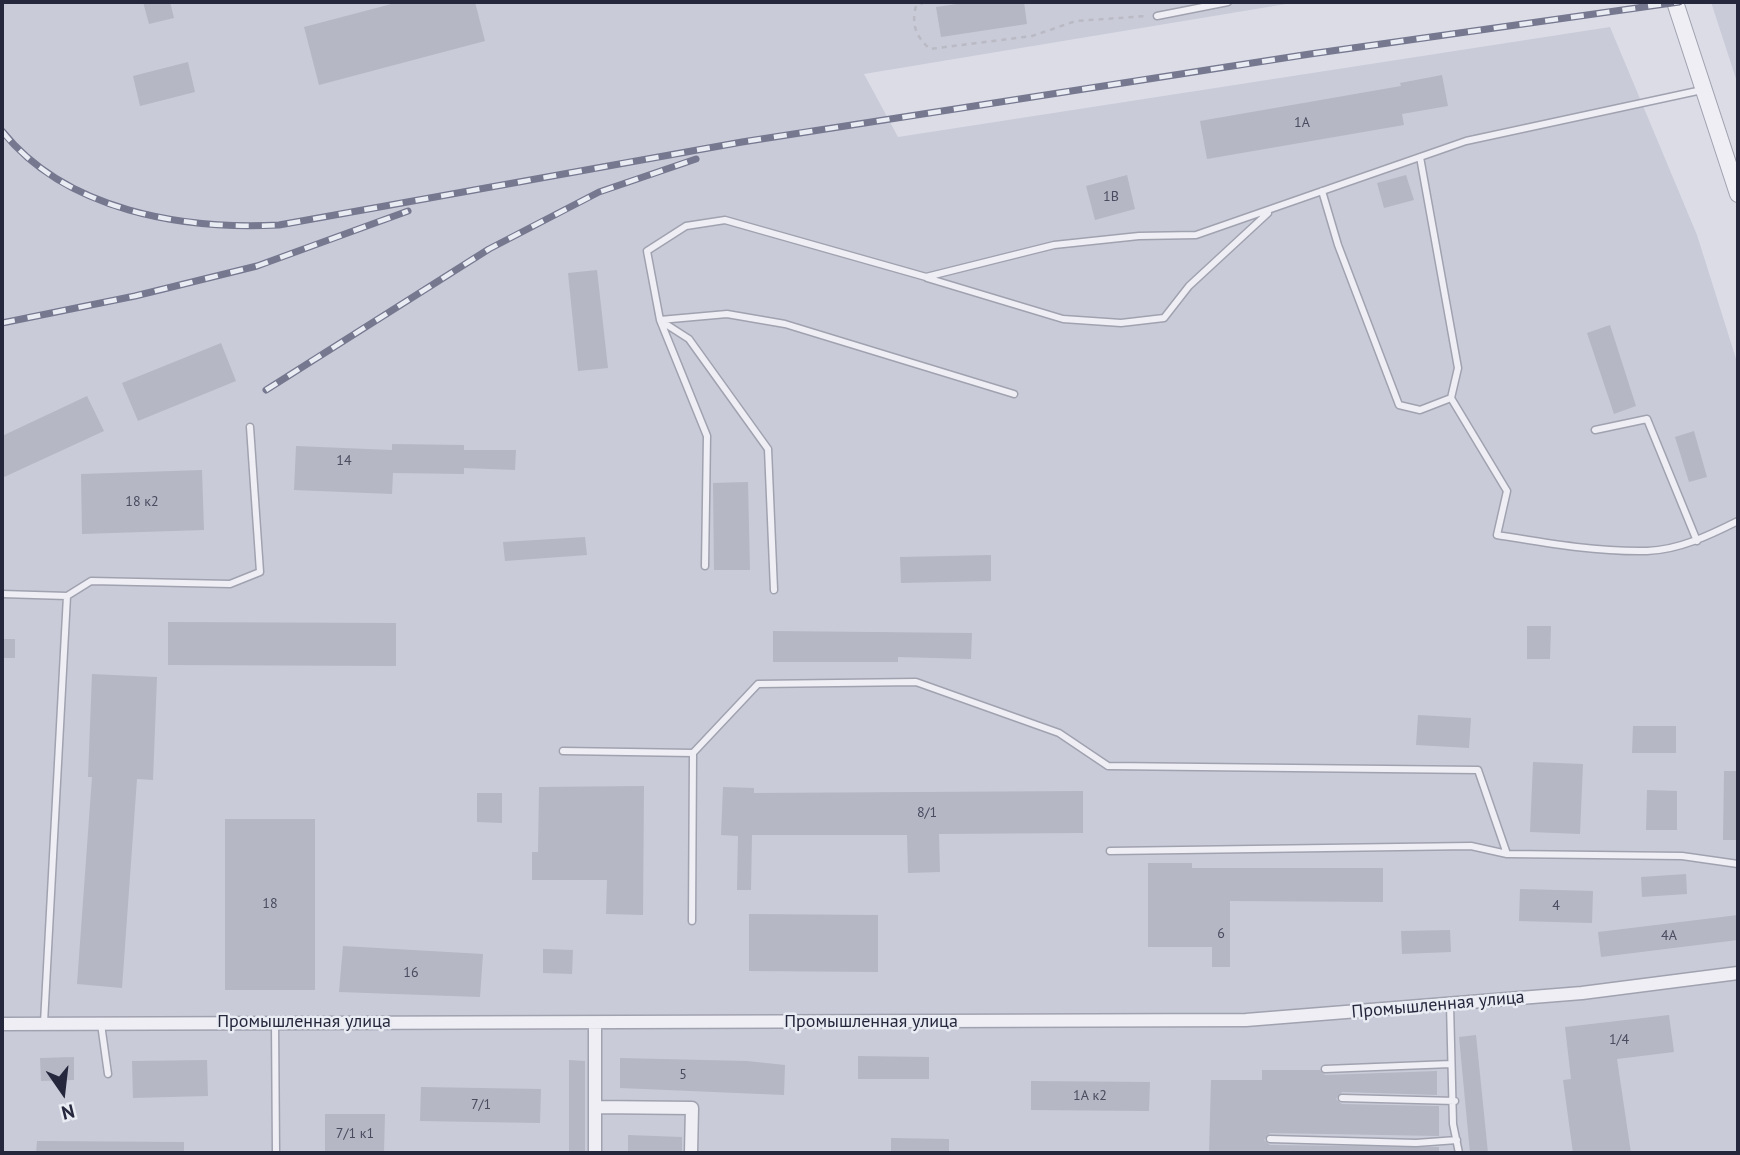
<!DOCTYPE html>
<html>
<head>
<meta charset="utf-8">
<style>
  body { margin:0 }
  #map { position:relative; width:1740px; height:1155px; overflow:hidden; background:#dbdce6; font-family:"PT Sans",sans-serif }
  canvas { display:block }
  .frame { position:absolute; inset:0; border:4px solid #25273c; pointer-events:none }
  .north { position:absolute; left:28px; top:1057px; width:70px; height:70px; -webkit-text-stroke:5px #eaecf4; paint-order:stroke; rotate:166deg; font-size:19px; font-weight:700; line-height:28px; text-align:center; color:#25273c }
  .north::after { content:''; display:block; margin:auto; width:24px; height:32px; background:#25273c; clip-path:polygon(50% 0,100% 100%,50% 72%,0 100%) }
</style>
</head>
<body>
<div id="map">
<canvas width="1740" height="1155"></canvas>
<div class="frame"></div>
<div class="north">N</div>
</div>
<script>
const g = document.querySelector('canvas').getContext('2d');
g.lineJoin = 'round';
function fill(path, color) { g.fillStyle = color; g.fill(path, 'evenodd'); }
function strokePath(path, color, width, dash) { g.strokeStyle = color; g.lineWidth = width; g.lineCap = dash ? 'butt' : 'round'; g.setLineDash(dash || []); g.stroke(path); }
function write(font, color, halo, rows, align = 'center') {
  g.font = font + ' "PT Sans",sans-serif'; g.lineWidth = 5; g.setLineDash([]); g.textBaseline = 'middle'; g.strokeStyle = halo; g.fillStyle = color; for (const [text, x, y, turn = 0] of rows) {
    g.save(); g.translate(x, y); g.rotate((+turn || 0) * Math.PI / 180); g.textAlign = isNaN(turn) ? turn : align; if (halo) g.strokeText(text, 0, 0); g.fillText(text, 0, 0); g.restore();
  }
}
fill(new Path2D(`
  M2,2h1296l-434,72 34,63 712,-110 87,208 41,130v788h-1736z
  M1711,2h27v83z`), '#c9cbd8');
fill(new Path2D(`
  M143,2h27l4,16 -25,6z
  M399,2h76l10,39 -166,44 -15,-58z
  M971,2h53l3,22 -86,13 -5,-30z
  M188,62l7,30 -55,14 -7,-30z
  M1442,75l6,31 -46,8 2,11 -197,34 -7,-38 201,-35 -1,-3z
  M1127,175l8,34 -40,11 -9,-34z
  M1406,175l8,25 -30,8 -7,-25z
  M597,270l11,98 -30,3 -10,-98z
  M1610,325l26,81 -22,8 -27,-81z
  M221,343l15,38 -98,40 -16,-38z
  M87,396l17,35 -102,47v-42z
  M1694,431l13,46 -18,5 -14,-45z
  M392,444l72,1v5h52l-1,20 -51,-2v6l-71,-1 -1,21 -98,-4 2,-44 96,4z
  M202,470l2,60 -122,4 -1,-60z
  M748,482l2,88h-36l-1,-87z
  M585,537l2,18 -82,6 -2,-19z
  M991,555v26l-90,2 -1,-26z
  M168,622l228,1v43l-228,-1z
  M1527,626h24l-1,33h-23z
  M773,631l199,2 -1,26 -73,-2v5h-125z
  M2,639h13v19h-13z
  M92,674l65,3 -4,103 -16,-1 -15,209 -45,-4 15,-207h-4z
  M1418,715l53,3 -2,30 -53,-3z
  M1633,726h43v27h-44z
  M1533,762l50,2 -3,70 -50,-2z
  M1724,771h14v69h-15z
  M644,786l-1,129 -37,-1 1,-34h-75v-28h6l1,-65z
  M723,787l31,1v5l329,-2v42l-144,1 1,38 -32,1 -1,-38h-155l-1,55h-14l1,-54 -17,-1z
  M1647,790l30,1v39h-31z
  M477,793h25v30l-25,-1z
  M225,819h90v171h-90z
  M1148,863h44v5h191v34l-153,-1v66h-18v-20h-64z
  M1686,874l1,20 -45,3 -1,-20z
  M1520,889l73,2 -1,32 -73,-2z
  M749,914l129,1v57l-129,-1z
  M1738,915v25l-137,17 -3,-25z
  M1450,930l1,22 -49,2 -1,-23z
  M343,946l140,8 -3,43 -141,-5z
  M543,949l30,1 -1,24 -29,-1z
  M1669,1015l5,37 -57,7 14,94h-58l-10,-73 8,-1 -6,-52z
  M1476,1035l12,118h-18l-11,-116z
  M858,1056l71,1v22h-71z
  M74,1057v23l-33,1 -1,-23z
  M620,1058l127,3 38,4 -1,30 -164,-7z
  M207,1060l1,36 -75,2 -1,-37z
  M569,1060l16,1v92h-16z
  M1262,1070h58l5,5 112,-4v24l-95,-3 -6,7 6,5 97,2v30l-169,-3 -6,7 6,5 169,2v6h-230l2,-73h51z
  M1031,1081l119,1 -1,29 -118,-1z
  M421,1087l120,2 -1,34 -120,-2z
  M325,1114h60l-1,39h-59z
  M628,1135l54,2v16h-54z
  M891,1138l58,1v14h-58z
  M37,1141l147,1v11h-148z`), '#b5b7c5');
const service = new Path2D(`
  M1157,16l71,-14
  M1322,191l16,54 61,160 21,5 31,-12 7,-30 -38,-211
  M927,278l136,41 58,4 43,-5 25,-32 79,-73
  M660,320l67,-6 58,10 229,70
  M661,321l28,18 79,110 6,141
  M1451,398l56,93 -10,44c49,8 100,17 150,16 32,-1 63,-16 91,-30
  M1595,430l52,-11 50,122
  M705,566l2,-130 -47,-116 -13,-69 39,-25 39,-6 201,57 128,-32 85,-9 57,-1 270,-94 236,-51
  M2,594l65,2 -23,427
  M67,596l24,-15 139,3 30,-12 -10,-145
  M563,751l130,2
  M1110,851l361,-5 36,8 175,2 56,8
  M692,921l1,-168 65,-69 158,-2 143,51 49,33 370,4 29,84
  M1450,1004l3,120 6,29
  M275,1022l1,131
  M101,1024l7,50
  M1325,1069l126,-5
  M1342,1098l113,3
  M1270,1139l146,4 41,-3`);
const minor = new Path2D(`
  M595,1023v130
  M2,1024l1244,-4 336,-27 156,-20
  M595,1107l97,1 -1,45`);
const tertiary = new Path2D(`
  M1675,2l63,192`);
strokePath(service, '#a1a2b0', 9);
strokePath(minor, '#a1a2b0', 15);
strokePath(tertiary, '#a1a2b0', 18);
strokePath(new Path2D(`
  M925,2l-9,4c-5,18 0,31 14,43l102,-13 44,-15 71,-5`), '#babac4', 2.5, [5, 5]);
strokePath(service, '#eeeef4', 6);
strokePath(minor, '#eeeef4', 12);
strokePath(tertiary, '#eeeef4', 16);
const rail = new Path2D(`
  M2,131c64,80 181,99 277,94l463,-83 568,-88 369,-52
  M2,323l133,-27 122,-30 151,-55
  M266,390l223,-141 110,-57 97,-33`);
strokePath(rail, '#75788f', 7);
strokePath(rail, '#eaecf4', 4.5, [13]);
write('14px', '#494b5e', null, [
  ["1А",1302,123],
  ["1В",1111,197],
  ["14",344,461],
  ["18 к2",142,502],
  ["8/1",927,813],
  ["18",270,904],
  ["4",1556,906],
  ["6",1221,934],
  ["4А",1669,936],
  ["16",411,973],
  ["1/4",1619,1040],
  ["5",683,1075],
  ["1А к2",1090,1096],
  ["7/1",481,1105],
  ["7/1 к1",355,1134]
]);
write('18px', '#25273c', '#eaecf4', [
  ["Промышленная улица",1438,1005,-5],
  ["Промышленная улица",304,1022],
  ["Промышленная улица",871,1022]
]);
</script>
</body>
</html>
